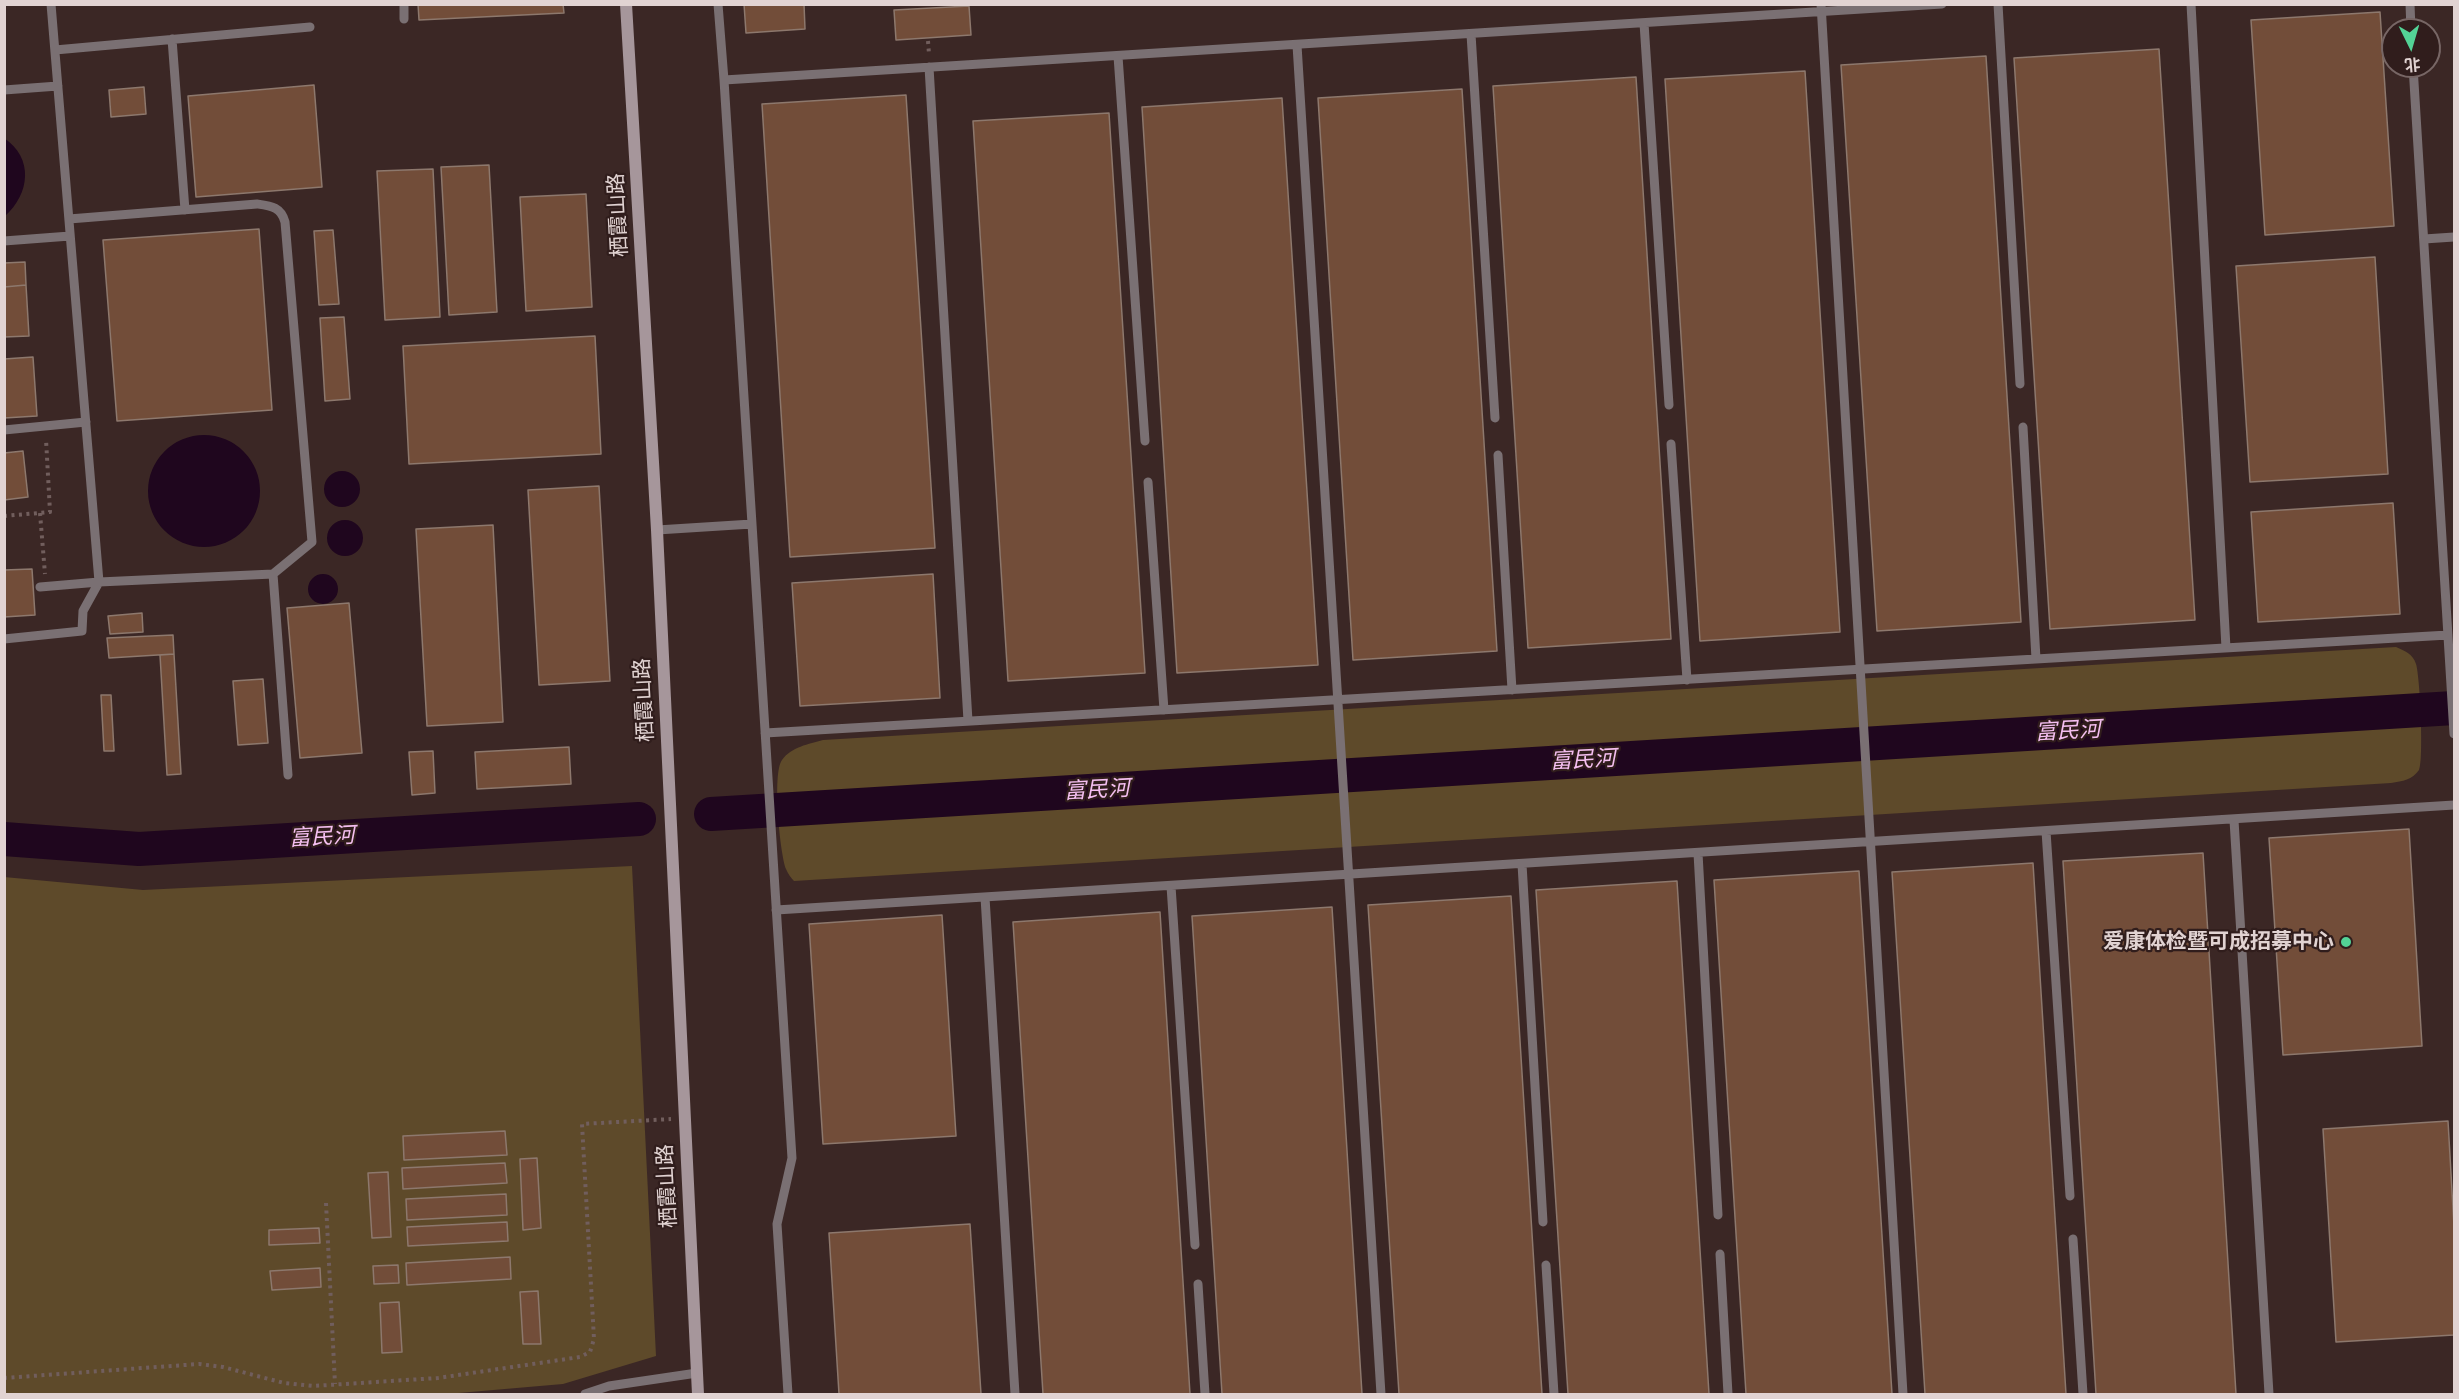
<!DOCTYPE html>
<html>
<head>
<meta charset="utf-8">
<style>
	body { margin:0 }
	#map { position:relative; width:2459px; height:1399px; overflow:hidden; background:#3b2725; font-family:Signika,"Noto Sans SC",sans-serif }
	canvas { display:block }
	.frame { position:absolute; inset:0; border:6px solid #e1d3d2; pointer-events:none }
	.north { position:absolute; left:2381px; top:18px; width:60px; height:60px; box-sizing:border-box; background:#301d1c; border:2px solid #776665; border-radius:50%; rotate:175deg; font-size:16px; font-weight:700; line-height:24px; text-align:center; color:#e1d3d2 }
	.north::after { content:''; display:block; margin:auto; width:21px; height:27px; background:#53d396; clip-path:polygon(50% 0,100% 100%,50% 72%,0 100%) }
</style>
</head>
<body>
<div id="map">
<canvas width="2459" height="1399"></canvas>
<div class="frame"></div>
<div class="north">北</div>
</div>
<script>
const c = document.querySelector('canvas').getContext('2d');
c.lineJoin = 'round';
function fill(path, color) { c.fillStyle = color; c.fill(path, 'evenodd'); }
function trace(path, color, width, dash) { c.strokeStyle = color; c.lineWidth = width; c.lineCap = dash ? 'butt' : 'round'; c.setLineDash(dash || []); c.stroke(path); }
function drawText(font, color, halo, rows, align = 'center') {
  c.font = font + ' Signika,"Noto Sans SC",sans-serif'; c.lineWidth = 4.5; c.setLineDash([]); c.textBaseline = 'middle'; c.strokeStyle = halo; c.fillStyle = color; for (const [text, x, y, turn = 0] of rows) {
    c.save(); c.translate(x, y); c.rotate((+turn || 0) * Math.PI / 180); c.textAlign = isNaN(turn) ? turn : align; if (halo) c.strokeText(text, 0, 0); c.fillText(text, 0, 0); c.restore();
  }
}
fill(new Path2D(`
	M2396,647c9,4 17,7 20,17 4,11 8,98 3,106 -7,10 -16,11 -28,13l-1597,98c-3,-3 -6,-7 -8,-12 -6,-16 -14,-96 -4,-109 9,-13 27,-16 41,-20z
	M632,866l24,490 -93,28 -116,10h-442l-1,-517 139,13z`), '#5e4a2a');
fill(new Path2D(`
	M4,138c30,20 26,56 1,78z
	M148 491a56 56 0 1 1 112 0a56 56 0 1 1-112 0Z
	M324 489a18 18 0 1 1 36 0a18 18 0 1 1-36 0Z
	M327 538a18 18 0 1 1 36 0a18 18 0 1 1-36 0Z
	M308 589a15 15 0 1 1 30 0a15 15 0 1 1-30 0Z`), '#1f061e');
trace(new Path2D(`
	M711,814l1743,-106
	M4,839l135,10 500,-30`), '#1f061e', 34);
const building = new Path2D(`
	M418,4h145l1,9 -145,7z
	M744,4h60l1,25 -59,4z
	M969,6l2,29 -75,5 -2,-30z
	M2380,12l14,214 -129,9 -14,-215z
	M2159,49l36,571 -145,9 -36,-571z
	M1986,56l35,566 -144,9 -36,-566z
	M1805,71l35,561 -140,9 -35,-562z
	M1636,77l35,562 -143,9 -35,-562z
	M314,85l8,102 -126,10 -8,-101z
	M144,87l2,27 -35,3 -2,-27z
	M1462,89l35,562 -144,9 -35,-562z
	M906,95l29,453 -145,9 -28,-453z
	M1282,98l36,567 -141,8 -35,-566z
	M1109,113l36,560 -137,8 -35,-560z
	M489,165l8,147 -48,3 -8,-148z
	M433,169l7,148 -55,3 -8,-149z
	M586,194l6,113 -66,4 -6,-114z
	M259,229l13,181 -155,11 -14,-181z
	M333,230l6,74 -20,1 -5,-74z
	M2375,257l13,217 -138,8 -14,-216z
	M25,262l1,23 -22,2v-24z
	M26,285l3,51 -25,1v-50z
	M344,317l6,82 -25,2 -5,-83z
	M595,336l6,118 -192,10 -6,-118z
	M33,357l4,59 -33,2v-59z
	M23,451l5,46 -24,3v-47z
	M599,486l11,195 -71,4 -11,-195z
	M2393,503l7,111 -142,8 -7,-110z
	M493,525l10,197 -76,4 -11,-197z
	M32,569l3,46 -31,2v-47z
	M933,574l7,124 -140,8 -8,-123z
	M349,603l13,150 -62,5 -13,-150z
	M142,613l1,19 -33,2 -2,-18z
	M173,635l1,19 -65,4 -2,-20z
	M174,654l7,120 -14,1 -7,-120z
	M263,679l5,64 -30,2 -5,-64z
	M101,695h10l3,56h-10z
	M569,747l2,37 -94,5 -2,-37z
	M433,751l2,42 -23,2 -3,-43z
	M2409,829l13,217 -139,9 -14,-217z
	M2203,853l33,541h-140l-33,-533z
	M2033,863l33,531h-141l-33,-522z
	M1859,871l33,523h-146l-32,-514z
	M1677,881l32,513h-141l-32,-504z
	M1511,896l31,498h-143l-31,-489z
	M1332,907l30,487h-140l-30,-478z
	M1160,912l30,482h-147l-30,-472z
	M942,915l14,221 -133,8 -14,-220z
	M2448,1121l6,105v109l-118,7 -13,-213z
	M505,1131l2,24 -103,5 -1,-24z
	M537,1158l4,70 -18,2 -3,-71z
	M505,1163l2,20 -104,6 -1,-21z
	M388,1172l3,65 -19,1 -4,-65z
	M506,1194l1,21 -100,5 -1,-21z
	M507,1222l1,19 -100,5 -1,-19z
	M970,1224l11,170h-142l-10,-161z
	M319,1228l1,15 -51,2v-15z
	M510,1257l1,22 -104,6 -1,-22z
	M398,1265l1,18 -25,1 -1,-18z
	M320,1268l1,19 -49,3 -2,-19z
	M538,1291l3,53h-18l-3,-52z
	M399,1302l3,50 -20,1 -2,-50z`);
fill(building, '#724d39');
trace(building, '#8d786d', 1.5);
trace(new Path2D(`
	M925,4v2
	M928,41l1,13
	M40,513l5,61
	M4,516l46,-4 -4,-73
	M326,1203l9,181
	M4,1378l195,-14 24,3 61,16 29,3 125,-8 142,-21 10,-5 4,-13 -12,-215 89,-5`), '#715e5d', 4, [3, 4.5]);
trace(new Path2D(`
	M51,4l48,578 174,-8 39,-32 -27,-320c-4,-15 -14,-16 -28,-18l-188,15
	M404,4v15
	M718,4l6,76
	M1821,4l82,1390
	M1998,4l22,380
	M2191,4l35,644
	M2410,4l1,26
	M1644,23l25,382
	M1471,34l24,384
	M172,39l13,171
	M1297,45l84,1349
	M55,50l255,-23
	M1118,56l27,385
	M2413,66l41,668
	M929,67l39,654
	M4,90l54,-4
	M2424,239l30,-2
	M4,241l66,-5
	M2023,427l13,232
	M4,430l82,-8
	M1671,444l16,236
	M1498,455l14,235
	M1148,482l16,228
	M657,530l95,-6
	M273,574l15,201
	M40,587l59,-5
	M4,639l78,-8 1,-20 16,-29
	M765,733l1683,-98
	M2234,820l35,574
	M2046,831l24,365
	M1698,853l20,362
	M1522,864l21,358
	M1171,886l24,359
	M985,897l30,497
	M776,910l1678,-105
	M2073,1239l10,155
	M1720,1254l8,140
	M1546,1265l8,129
	M1198,1284l7,110
	M585,1394l24,-8 88,-13
	M788,1394l-11,-170 15,-66 -68,-1078 1218,-76`), '#7a7073', 9);
trace(new Path2D(`
	M626,4l31,526 41,864`), '#a6969b', 12);
for (const [x, y, r, color] of [
	[2346,942,6,"#53d396"]
]) { const dot = new Path2D(); dot.arc(x, y, r, 0, 2 * Math.PI); c.fillStyle = color; c.fill(dot); trace(dot, '#301d1c', 2); }
drawText('21px', '#e1d3d2', '#301d1c', [
	["栖霞山路",619,215,-93],
	["栖霞山路",645,700,-93],
	["栖霞山路",668,1186,-93]
]);
drawText('bold 21px', '#e1d3d2', '#301d1c', [
	["爱康体检暨可成招募中心",2334,942]
], 'right');
drawText('italic 22px', '#f4bff0', '#301d1c', [
	["富民河",2068,732,-3],
	["富民河",1583,761,-3],
	["富民河",1097,791,-3],
	["富民河",322,838,-3]
]);
</script>
</body>
</html>
